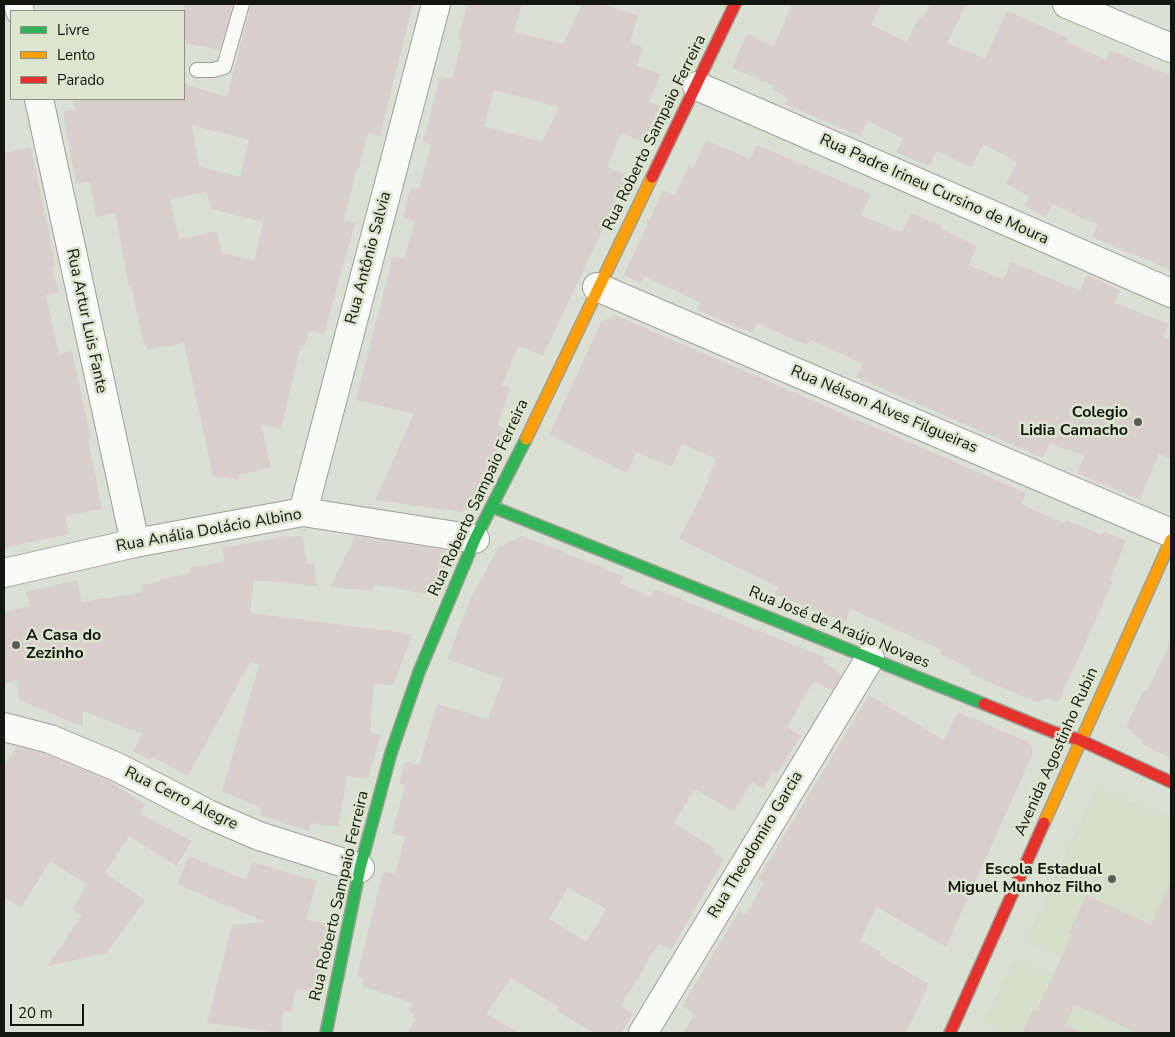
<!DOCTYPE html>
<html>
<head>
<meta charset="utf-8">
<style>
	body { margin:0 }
	#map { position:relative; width:1175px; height:1037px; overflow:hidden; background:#dbe0d4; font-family:"Nunito Sans",sans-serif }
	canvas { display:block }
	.frame { position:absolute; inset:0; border:5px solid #14170f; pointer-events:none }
	.legend { position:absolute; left:10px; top:10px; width:175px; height:90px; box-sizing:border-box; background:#dce6ce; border:1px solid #8c9382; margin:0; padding:6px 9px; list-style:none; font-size:15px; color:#14170f }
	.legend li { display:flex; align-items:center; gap:10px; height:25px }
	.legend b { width:25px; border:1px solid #8c9382 }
	.scale { position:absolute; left:10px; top:1004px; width:74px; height:22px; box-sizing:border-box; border:2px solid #14170f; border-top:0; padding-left:6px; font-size:15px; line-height:18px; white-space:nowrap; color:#14170f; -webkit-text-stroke:4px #dce6ce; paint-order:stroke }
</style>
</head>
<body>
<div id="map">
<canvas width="1175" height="1037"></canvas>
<div class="frame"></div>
<ul class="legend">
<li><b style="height:6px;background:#30b455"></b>Livre</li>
<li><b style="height:6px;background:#ff9f0a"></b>Lento</li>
<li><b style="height:6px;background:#e5322d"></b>Parado</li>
</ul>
<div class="scale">20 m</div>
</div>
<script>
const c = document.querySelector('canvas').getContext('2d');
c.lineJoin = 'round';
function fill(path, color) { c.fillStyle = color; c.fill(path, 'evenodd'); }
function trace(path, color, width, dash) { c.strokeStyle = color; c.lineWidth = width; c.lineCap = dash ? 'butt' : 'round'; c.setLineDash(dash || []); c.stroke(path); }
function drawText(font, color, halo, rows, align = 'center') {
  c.font = font + ' "Nunito Sans",sans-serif'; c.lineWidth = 5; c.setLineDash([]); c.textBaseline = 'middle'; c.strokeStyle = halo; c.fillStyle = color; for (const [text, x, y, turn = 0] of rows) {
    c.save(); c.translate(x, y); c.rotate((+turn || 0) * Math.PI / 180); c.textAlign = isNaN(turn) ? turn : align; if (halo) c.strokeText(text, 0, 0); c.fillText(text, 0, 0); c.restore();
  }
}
fill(new Path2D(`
	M1096,787l75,31v195l-49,-28 -96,-45z
	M1016,958l128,61 27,14h-176l-10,-16z`), '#d5dec8');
fill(new Path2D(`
	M184,4h49l-13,46 -36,-7z
	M251,4h162l-33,132 -12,-3 -9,36 -2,-1 -13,53 11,2 -31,111 -15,-3 -4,15 -4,-1 -20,84 -20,-4 10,43 -33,7 1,5 -26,-4 -29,-133 -37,7 -1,-6 -2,1 -13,-59 -2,1 -14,-74 -19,4 -6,-35 -14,2 -13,-72 12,-2 -2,-11h111v-15l43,13zM192,125l57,15 -9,37 -41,-11zM207,192l4,17 52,13 -9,39 -32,-8 -5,-22 -38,8 -9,-40z
	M467,4h55l-8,28 49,12 19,-40h19l37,11 -8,28 13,5 -6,18 24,8 -12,28 11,4 -16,36 -22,-9 -15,34 21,9 -85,180 -24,-10 -17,39 8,3 -12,37 10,5 -41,79 -6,3 -86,-12 39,-86 -58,-14 37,-144 11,3 11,-38 -12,-3 8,-31 8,2 12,-45 -8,-2 17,-66 12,3 10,-39 -4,-1zM494,90l65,17 -17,35 -58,-16z
	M792,4h89l-10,21 36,17 12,-26 4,2 7,-14h37l-20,39 38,16 22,-48 61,27 -1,4 39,18 4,-10 61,26v194l-79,-33 6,-12 -46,-21 -6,13 -22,-11 5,-10 -23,-12 11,-22 -34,-18 -12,23 -34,-16 -8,15 -33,-14 7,-14 -35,-17 -8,15 -75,-32 3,-6 -16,-8 2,-4 -42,-18 15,-34 27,12z
	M706,140l44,19 7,-14 114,49 -10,21 41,18 9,-20 31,13 -1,3 36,17 -8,19 34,15 8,-18 69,29 7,-16 33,15 -5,13 54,21 -6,13 8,3v119l-12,-5 -19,46 -63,-27 8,-17 -35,-13 -7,15 -187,-81 7,-13 -52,-24 -5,5 -49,-22 -5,10 -55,-23 4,-7 -57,-27 -3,7 -17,-8 39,-85 12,6 13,-30 5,3z
	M31,147l18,85 6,34h-3l6,27 -12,2 13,59 13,-3 19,88h-3l14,70 -37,7 4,18 -65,14v-395z
	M615,315l411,178 -5,11 43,19 2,-3 36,15 2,-4 22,10 -16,39 3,2 -55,121 -10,-5 -11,4 -67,-28 2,-4 -32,-16 1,-4 -90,-41 -6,13 -70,-28 3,-7 -99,-48 30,-59 -2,-1 10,-20 -35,-15 -10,23 -36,-15 -9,21 -78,-38 52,-113z
	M302,536l5,28 7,-1 3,23 -63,-6 -4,33 163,21 -20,51 -19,-1 -4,49 11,2 -13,44 -21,-3 -9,51 -27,-4 -2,8 -49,-16 2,-7 -40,-17 37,-126 -8,-4 -63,115 -36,-19 -2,4 -17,-10 10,-17 -60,-23v16l-65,-28 -1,-19 -13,3v-71l26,-6 -4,-14 51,-12 5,22 61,-10 -1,-7 18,-3v-3l30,-5 -1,-6 36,-7 -3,-13 57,-11z
	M355,536l88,14 5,9 -17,36 -57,-11 -1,7 -43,-4z
	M522,536l101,40 -3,7 31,14 4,-8 171,69 -3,4 16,10 2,4 -9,15 -18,-10 -27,46 14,9 -24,38 -4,-2 -10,17 -11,-7 -18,30 -39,-23 -21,34 41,26 -2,3 11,7 -53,91 -12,-7 -38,63 12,8 -12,19h-27l-37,-22 2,-4 -48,-29 -25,36 34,19h-112l7,-14 -2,-1 1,-4 -5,-2 4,-9 -51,-17 2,-7 -7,-3 26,-105 12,3 10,-37 -13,-4 13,-48 -6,-1 6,-23 14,4 18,-61 51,15 15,-40 -56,-20 23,-59 28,-53zM568,888l38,21 -20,33 -37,-23z
	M1171,640v118l-28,-13 -2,-7 -10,-4 2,-3 -7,-4 18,-37 3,1z
	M869,695l75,45 14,-28 72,31 3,10 -87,194 -69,-40 -17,33 21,12 -2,3 50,29 -23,49h-223l12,-19 -13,-8 57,-95 6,4 19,-32 -6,-4z
	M17,746l28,8 61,25 39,25 -4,10 51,27 -16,25 -47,-30 -24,37 40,27 -38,53 -59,13 34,-51 -10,-6 14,-25 -36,-23 -29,47 -17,-11v-130z
	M189,856l57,24 6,-18 65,19 -11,39 26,4 -18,67 -18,-2 -5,23 -8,-2 -2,23 -74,-10 25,-98 33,-3 -88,-38z
	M1171,881v152h-34l-62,-29 -10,21 18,8h-61l11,-23 3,2 36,-77 -3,-2 17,-38 65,30z`), '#d8cecc');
const lane = new Path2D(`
	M197,70h16l11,-3 18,-63`);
const street = new Path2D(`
	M18,4l2,7
	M1067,4l104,44
	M697,86l474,207
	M39,99l96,444
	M597,287l574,246
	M303,512l133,-508
	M4,573l131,-30 168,-31 172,27
	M4,727l46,12 67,28 91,47 51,22 101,32
	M643,1033l227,-375`);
const fast = new Path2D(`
	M493,507l491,197
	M326,1033l34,-165 31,-115 28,-81 56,-133 51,-100`);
const slow = new Path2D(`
	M526,439l126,-262
	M1044,823l127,-283`);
const jam = new Path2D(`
	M652,177l83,-173
	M984,704l69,28 27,8 91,42
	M950,1033l94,-210`);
trace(lane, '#9b9f95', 16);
trace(street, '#9b9f95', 30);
trace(fast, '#9b9f95', 14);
trace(slow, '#9b9f95', 14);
trace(jam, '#9b9f95', 14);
trace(lane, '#fafaf9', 14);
trace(street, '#fafaf9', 28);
trace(fast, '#30b455', 11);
trace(slow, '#ff9f0a', 11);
trace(jam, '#e5322d', 11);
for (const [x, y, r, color] of [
	[1138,422,5,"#5a5d54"],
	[16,645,5,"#5a5d54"],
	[1112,879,5,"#5a5d54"]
]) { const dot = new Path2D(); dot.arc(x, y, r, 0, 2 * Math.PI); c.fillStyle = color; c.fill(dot); trace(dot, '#dce6ce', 2); }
drawText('16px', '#14170f', '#dce6ce', [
	["Rua Roberto Sampaio Ferreira",655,133,-64],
	["Rua Padre Irineu Cursino de Moura",934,190,24],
	["Rua Antônio Salvia",369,258,-75],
	["Rua Artur Luis Fante",86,321,78],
	["Rua Nélson Alves Filgueiras",884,410,23],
	["Rua Roberto Sampaio Ferreira",479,498,-65],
	["Rua Anália Dolácio Albino",209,531,-10],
	["Rua José de Araújo Novaes",839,628,22],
	["Avenida Agostinho Rubin",1057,752,-66],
	["Rua Cerro Alegre",181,799,26],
	["Rua Theodomiro Garcia",756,845,-59],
	["Rua Roberto Sampaio Ferreira",340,896,-77]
]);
drawText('bold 16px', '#14170f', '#dce6ce', [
	["Colegio",1128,413],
	["Lidia Camacho",1128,431],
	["A Casa do",26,636,"left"],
	["Zezinho",26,654,"left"],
	["Escola Estadual",1102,870],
	["Miguel Munhoz Filho",1102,888]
], 'right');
</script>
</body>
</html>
